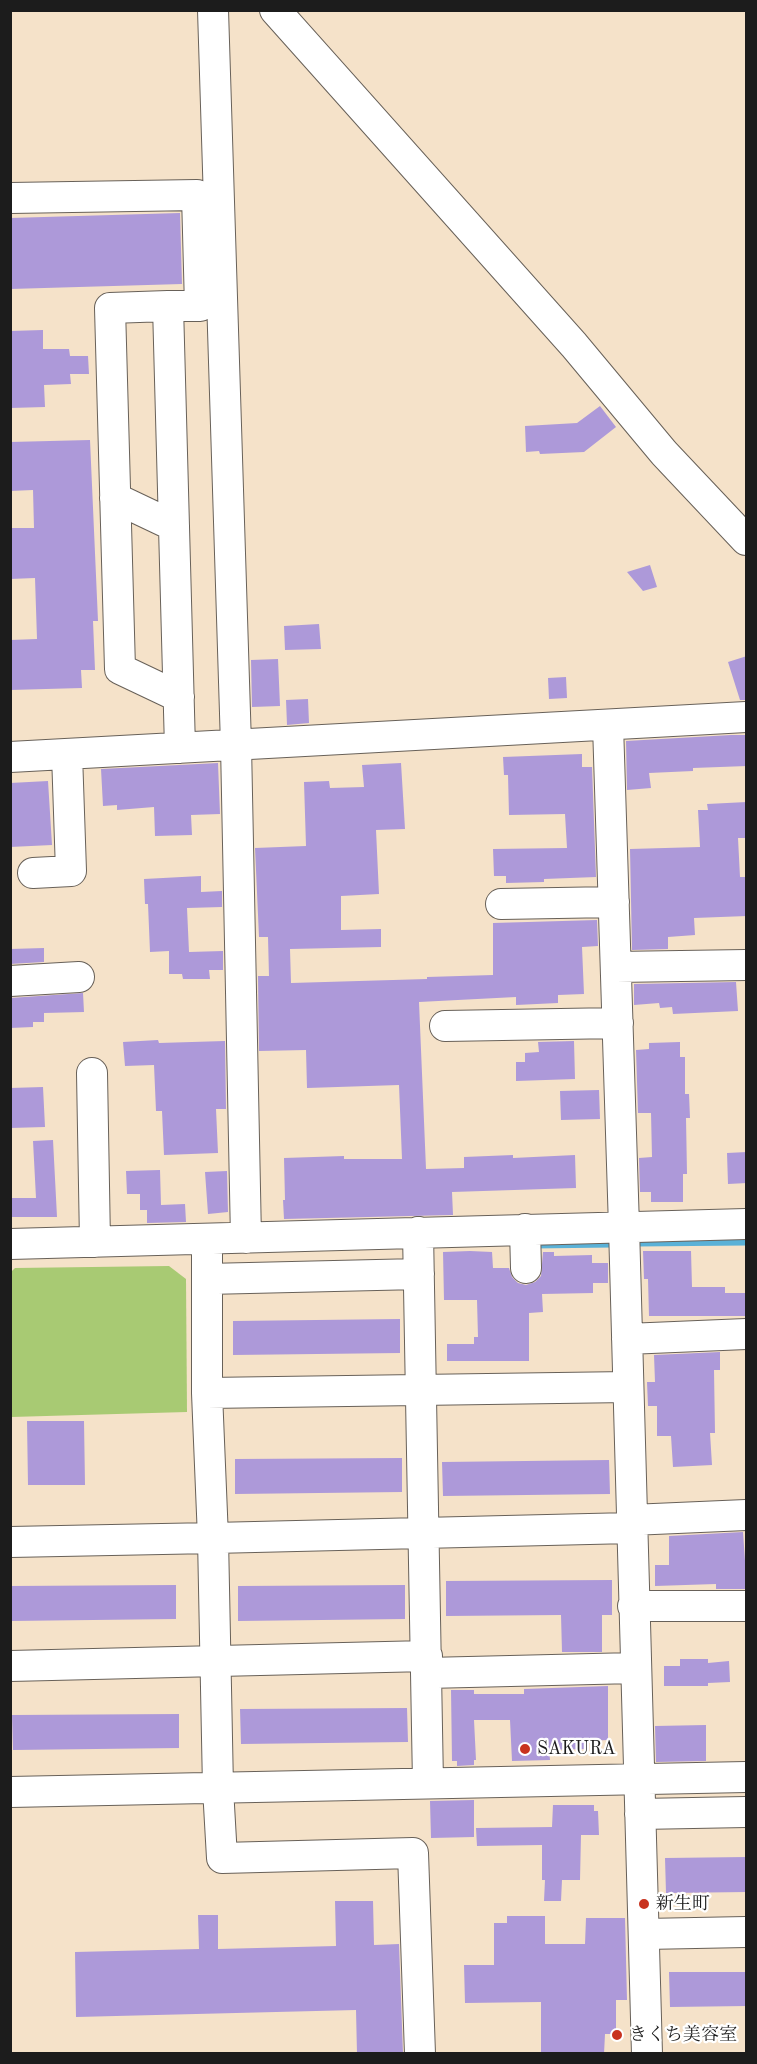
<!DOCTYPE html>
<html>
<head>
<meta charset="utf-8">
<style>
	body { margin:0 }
	#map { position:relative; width:757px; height:2064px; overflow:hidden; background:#f5e2c9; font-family:"Old Standard TT",serif }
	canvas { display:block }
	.frame { position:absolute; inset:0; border:12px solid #1c1c1c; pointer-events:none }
</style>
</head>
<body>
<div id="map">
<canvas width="757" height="2064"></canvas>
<div class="frame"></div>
</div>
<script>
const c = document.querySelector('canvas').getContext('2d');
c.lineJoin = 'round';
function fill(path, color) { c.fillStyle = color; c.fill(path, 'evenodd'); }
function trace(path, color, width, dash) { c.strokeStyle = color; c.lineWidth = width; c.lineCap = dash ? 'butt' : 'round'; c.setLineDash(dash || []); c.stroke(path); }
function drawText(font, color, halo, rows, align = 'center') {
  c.font = font + ' "Old Standard TT","Noto Serif JP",serif'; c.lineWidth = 4.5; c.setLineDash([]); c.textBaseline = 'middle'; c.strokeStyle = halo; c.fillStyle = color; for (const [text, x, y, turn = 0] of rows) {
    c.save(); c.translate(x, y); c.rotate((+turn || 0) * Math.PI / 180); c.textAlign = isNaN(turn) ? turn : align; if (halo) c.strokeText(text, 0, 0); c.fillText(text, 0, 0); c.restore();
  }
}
fill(new Path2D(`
	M169,1266l17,13 1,133 -176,5v-145l4,-4z`), '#a8ca73');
trace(new Path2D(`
	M637,1243l109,-1
	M533,1245l80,-1`), '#5ab1d7', 7);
fill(new Path2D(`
	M180,213l2,71 -172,5v-71z
	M43,330v19h26l1,7h18l1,18h-19l1,10 -27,1 1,22 -35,1v-77z
	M600,406l16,21 -32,25 -44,2 -1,-3 -13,1 -1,-26 52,-3z
	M90,440l8,181h-5l2,49h-14l1,18 -72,2v-50l27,-1 -2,-61 -25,1v-51h24l-1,-38 -23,1v-49z
	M650,565l7,22 -14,4 -16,-19z
	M319,624l2,25 -36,1 -1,-24z
	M747,656v44h-7l-12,-38z
	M278,659l2,47 -28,1 -1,-47z
	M566,677l1,21 -18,1 -1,-21z
	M308,699l1,24 -22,2 -1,-25z
	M731,735h16v31l-54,2v3l-44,2 2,15 -24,2 -1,-49z
	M582,754v13h10l4,110 -52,2v3l-38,1v-7h-12l-1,-27 74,-1 -2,-34 -56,1 -1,-40h-4l-1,-18z
	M218,763l2,51 -29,1 1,20 -37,1 -1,-29 -37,3v-5l-14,1 -2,-37z
	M401,763l4,66 -29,1 3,64 -38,2v34l40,-1v18l-91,2 1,34 136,-4v-2l66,-2v-52l104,-3 1,26 -16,1 2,47 -26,1v8l-42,2v-8l-97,5 7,167 38,-1v-11l49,-2v3l62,-3 1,33 -124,4 1,23 -169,4 -1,-19h2l-1,-42 60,-2v3h58l-3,-74 -92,3 -1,-38 -47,1 -1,-75h11l-1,-39h-9l-4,-89 51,-2 -2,-64 25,-1 1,7 34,-1 -2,-22z
	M48,781l4,64 -42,2v-64z
	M747,802v36h-9l2,39h7v39l-53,2 1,17 -27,2v12l-36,1 -2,-101 70,-2 -2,-37h10l-1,-6z
	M201,876v16l21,-1v16l-35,1 2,44 34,-1v19h-14l1,9h-27l-1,-5h-13v-23l-19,1 -2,-48h-3l-1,-25z
	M44,948v14l-34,2v-15z
	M736,982l2,29 -65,3 -1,-7 -12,1 -1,-5 -25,2v-21z
	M83,993l1,19 -40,1v9h-11v5l-23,1v-30z
	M158,1040l1,3 66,-2 1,68h-10l2,44 -54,2 -2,-44h-6l-2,-46 -29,1 -2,-24z
	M574,1041l1,38 -59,2v-19h9v-9l14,-1 -1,-10z
	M680,1042v15h5v37h4l1,24h-4l1,56h-4v28h-32v-10h-11l-1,-34 13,-1 -1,-44h-13l-2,-63 13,-1v-6z
	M43,1087l2,40 -35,1v-40z
	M599,1090l1,29 -39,1 -1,-29z
	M53,1140l4,77h-47v-19h26l-3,-57z
	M747,1152v31l-19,1 -1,-31z
	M160,1170l1,35 24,-1 1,18 -39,1v-13h-7v-16h-13l-1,-23z
	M227,1171l1,41 -20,2 -3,-42z
	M470,1251l22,1 1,16h16l3,9 6,6 8,2 9,-3 6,-6 2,-24h11v4l38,-1v8h16v20h-15v10l-51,1 1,18 -14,1v48h-82v-17h27v-7h4l-1,-37h-33l-1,-48z
	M643,1251h48l1,36h33v6h22v23h-98l-1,-37h-4z
	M400,1319v34l-167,2v-34z
	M720,1352v18h-6l1,63h-5l2,32 -39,2 -2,-31h-14v-30h-9l-1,-24h8l-1,-27z
	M27,1421h57l1,64h-57z
	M402,1458v34l-167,2v-35z
	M609,1460l1,34 -167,2 -1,-34z
	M743,1532l4,57h-31v-5l-61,2v-21h14v-29z
	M612,1580v35h-10v37h-40l-1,-37 -115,1v-35z
	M176,1585v34l-166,2v-35z
	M405,1585v34l-167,2v-35z
	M680,1659h28v4l21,-2 1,21 -22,1v3h-44v-20h16z
	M608,1686v54l-21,1 1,8 -39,1 1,10 -38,1 -2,-41h-36l2,40h-2v5l-17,1v-5h-5l-1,-71h23v4h50v-5z
	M407,1708l1,34 -167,2 -1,-35z
	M179,1714v34l-166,2 -1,-35z
	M706,1725v36l-50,1 -1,-36z
	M474,1800v37l-43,1 -1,-37z
	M553,1805h41v6h4l1,24h-18l-1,45h-18l-1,21h-17l1,-21h-3v-35l-65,1 -1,-18 76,-1z
	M747,1857v35l-81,1 -1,-35z
	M335,1901h38l1,44 25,-1 4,110h-46l-1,-44 -280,7 -1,-65 124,-3 -1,-34h20v34l118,-3z
	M507,1916h38v28h40l1,-26h39l2,82h-11v34h-11l-1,20h-63v-52l-76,1 -1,-38h30v-42h13z
	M669,1972h78v34l-77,1z`), '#ad99d9');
const minor = new Path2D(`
	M213,10l23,735 10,493
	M275,10l299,335 90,108 82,87
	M10,198l187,-3 3,111h-32
	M115,498l59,28
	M179,697l-59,-28 -10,-361 58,-2 12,442
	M608,725l16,502 23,827
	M10,757l736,-40
	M33,873l38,-2 -4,-117
	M501,904l113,-2
	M616,967l130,-2
	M10,981l69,-4
	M445,1026l173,-3
	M92,1073l3,169
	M525,1229l1,39
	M418,1232l10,551
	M10,1244l736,-20
	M207,1279l212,-5
	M627,1339l119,-5
	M207,1393l421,-6
	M631,1520l115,-5
	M10,1542l203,-4 -6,-145v-154
	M633,1606h113
	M10,1666l417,-10
	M427,1673l208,-5
	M10,1792l736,-15
	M640,1814l106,-2
	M645,1934l101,-2
	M420,2054l-7,-201 -191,5 -4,-70 -5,-250 418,-10`);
trace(minor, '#686159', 32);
trace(minor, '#fff', 30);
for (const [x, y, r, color] of [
	[525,1749,6,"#c8321e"],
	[644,1904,6,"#c8321e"],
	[617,2035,6,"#c8321e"]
]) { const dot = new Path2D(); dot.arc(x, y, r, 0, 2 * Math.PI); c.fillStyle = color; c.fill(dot); trace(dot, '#fff', 2); }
drawText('18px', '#1c1c1c', '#fff', [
	["SAKURA",537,1749],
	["新生町",656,1904],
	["きくち美容室",629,2035]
], 'left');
</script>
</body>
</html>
